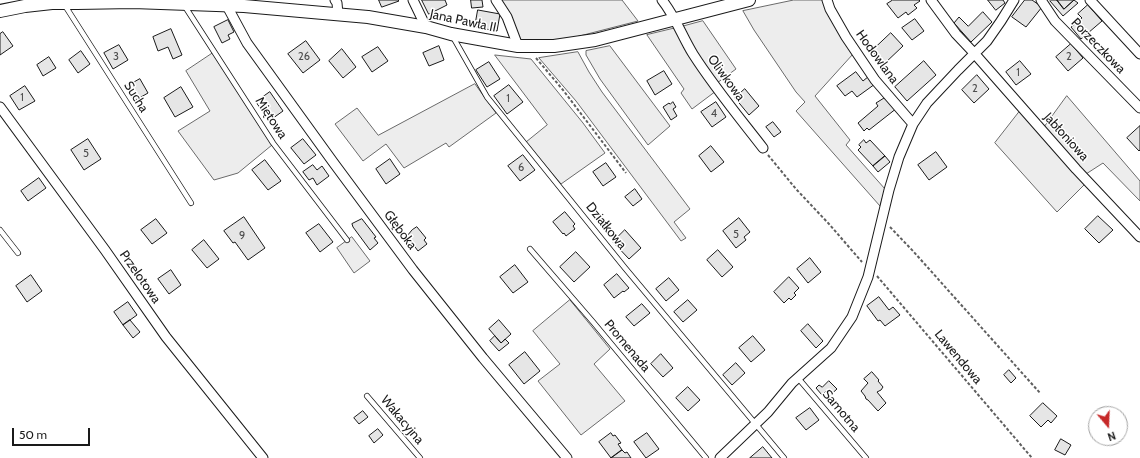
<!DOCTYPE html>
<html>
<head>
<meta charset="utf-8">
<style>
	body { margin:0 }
	#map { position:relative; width:1140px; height:458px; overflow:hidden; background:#fff; font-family:Cabin,sans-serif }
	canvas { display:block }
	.north { position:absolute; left:1088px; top:406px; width:40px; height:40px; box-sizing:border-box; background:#fff; border:1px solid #a3a3a3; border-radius:50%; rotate:161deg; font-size:11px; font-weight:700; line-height:16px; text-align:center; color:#1a1a1a }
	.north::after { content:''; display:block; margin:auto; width:14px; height:18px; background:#c62828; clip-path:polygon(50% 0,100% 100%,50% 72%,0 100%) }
	.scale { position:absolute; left:12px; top:428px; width:78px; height:18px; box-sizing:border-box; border:2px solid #1a1a1a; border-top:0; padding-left:5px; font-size:12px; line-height:14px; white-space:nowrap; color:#1a1a1a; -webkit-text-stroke:3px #fff; paint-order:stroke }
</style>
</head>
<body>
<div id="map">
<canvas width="1140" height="458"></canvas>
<div class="north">N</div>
<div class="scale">50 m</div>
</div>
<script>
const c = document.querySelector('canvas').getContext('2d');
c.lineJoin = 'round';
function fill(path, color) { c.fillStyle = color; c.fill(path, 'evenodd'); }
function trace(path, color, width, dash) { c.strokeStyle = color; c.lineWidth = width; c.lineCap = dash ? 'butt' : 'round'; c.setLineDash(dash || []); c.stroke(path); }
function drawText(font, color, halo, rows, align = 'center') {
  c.font = font + ' Cabin,sans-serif'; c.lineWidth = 3; c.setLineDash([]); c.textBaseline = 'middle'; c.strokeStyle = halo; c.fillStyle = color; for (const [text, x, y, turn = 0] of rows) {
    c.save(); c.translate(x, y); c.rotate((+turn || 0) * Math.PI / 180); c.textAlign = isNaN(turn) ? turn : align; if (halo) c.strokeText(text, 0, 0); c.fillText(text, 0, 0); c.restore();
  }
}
const built = new Path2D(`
	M499,0h123l16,21 -74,19 -46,2z
	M794,0h28l31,54 -38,42 35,44 -4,5 39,44 -5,17 -84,-95 9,-9 -9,-10 -42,-62 -11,-19z
	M703,21l33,48 -19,14 -23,-31 -13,-25z
	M676,28l40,63 -24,18 -11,-16 3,-4 -37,-54z
	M610,46l60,80 -22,19 -48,-66 -14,-24v-4z
	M578,52l11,20 13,20 88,117 -16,13 12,16 -5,3 -105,-140 -37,-43z
	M213,53l59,92 -34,28 -24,7 -36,-49 32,-20 -24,-40z
	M495,55l36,4 52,64 22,30 -44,31 -35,-42 21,-17z
	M475,84l21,29 -47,34 -3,-4 -42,25 -18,-24 -23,17 -28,-37 22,-16 21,27z
	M1067,96l73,85v20l-37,-38 -17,11 -43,-45z
	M1020,111l65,73 -28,28 -62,-69z
	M352,237l18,24 -16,12 -17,-25z
	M570,300l40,49 -16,15 31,37 -44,34 -43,-54 22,-17 -27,-33z`);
fill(built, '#ededed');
trace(built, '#6a6a6a', 1);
const building = new Path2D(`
	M379,0h19l1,1 -17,6z
	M422,0h23l2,5 -18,9z
	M471,0h11l1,7 -11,1z
	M893,0h26l1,1 -6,4 3,3 -9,7 -2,-3 -8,6 -11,-14z
	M988,0h15l2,3 -9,7z
	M1025,0h7l10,7 -16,20 -14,-10z
	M1051,0h6l7,9 10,-9 4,3 -15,13 -13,-15z
	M1057,0h17l-10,9z
	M1088,5l14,16 -21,18 -10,-12 11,-9 -4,-4z
	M478,10l22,4 -3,17 -22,-4z
	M983,12l9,10 -21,20 -17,-19 5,-6 9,9z
	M915,19l9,12 -12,9 -10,-12z
	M228,20l6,12 -6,3 2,4 -8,4 -8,-16z
	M171,29l11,26 -9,4 -5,-12 -10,4 -5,-14z
	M3,32l10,14 -13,9v-21z
	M891,33l12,13 -19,18 -12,-13z
	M306,41l14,19 -17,13 -15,-19z
	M1071,44l12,14 -15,13 -12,-14z
	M119,45l9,15 -15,9 -9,-16z
	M439,46l5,14 -15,6 -6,-13z
	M378,47l10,14 -16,11 -10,-15z
	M342,49l14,18 -13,11 -14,-17z
	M81,51l9,13 -12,9 -9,-13z
	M49,57l7,11 -13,8 -6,-11z
	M924,61l12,14 -29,26 -12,-14z
	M1020,61l11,13 -15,11 -10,-13z
	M489,62l11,17 -13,8 -11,-17z
	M664,71l8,13 -17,11 -8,-14z
	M856,72l7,9 6,-5 6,8 -18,13 -5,-6 -7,5 -8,-10z
	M977,75l12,14 -15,14 -12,-13z
	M140,79l8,14 -14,8 -8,-14z
	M509,85l14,17 -16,12 -13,-18z
	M25,86l10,15 -16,9 -9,-14z
	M181,87l12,20 -18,10 -11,-19z
	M745,89l14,17 -10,9 -14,-17z
	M270,92l13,19 -14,10 -13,-19z
	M887,97l10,11 -28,22 -2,-2 -3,3 -6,-8 20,-17 -2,-3 8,-5 1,1z
	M673,102l3,5 -3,2 4,7 -6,4 -8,-13 6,-4 1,1z
	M716,102l10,15 -14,10 -11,-15z
	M773,122l8,10 -7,5 -8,-10z
	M1140,126v24l-1,1 -12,-13z
	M88,139l13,20 -17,11 -13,-20z
	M303,139l13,16 -12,9 -13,-16z
	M864,140l2,3 4,-3 15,16 -12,10 -15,-16 3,-3 -2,-2z
	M711,146l13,16 -13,10 -12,-16z
	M936,152l11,15 -18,13 -11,-15z
	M523,155l12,15 -15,11 -12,-15z
	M885,156l5,6 -12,10 -5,-6z
	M390,159l10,15 -14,10 -10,-15z
	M265,160l16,21 -13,9 -16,-20z
	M606,163l10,14 -13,9 -10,-14z
	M313,165l4,5 5,-4 7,10 -12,9 -4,-7 -4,2 -6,-8z
	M39,178l7,10 -18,13 -7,-10z
	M635,189l7,10 -9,7 -8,-9z
	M565,212l10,12 -2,2 2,3 -9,7 -2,-3 -1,1 -10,-12z
	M1098,216l15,14 -14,13 -14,-14z
	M244,217l21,31 -17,12 -13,-18 -2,1 -9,-12z
	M739,218l11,14 -6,5 2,3 -10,8 -13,-17z
	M156,219l11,14 -15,11 -11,-14z
	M362,219l14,18 -2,1 4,5 -8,7 -17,-23 -1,-3z
	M319,224l14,18 -13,10 -14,-19z
	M417,227l9,11 -2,2 3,4 -9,7 -11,-15 5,-6z
	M625,230l16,18 -12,11 -16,-17z
	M204,240l15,19 -12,9 -15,-18z
	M718,250l15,17 -11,10 -15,-17z
	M576,252l14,15 -16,15 -14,-15z
	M810,258l11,14 -13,11 -11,-14z
	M515,265l13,17 -15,11 -13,-16z
	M171,270l10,15 -12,9 -11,-15z
	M617,274l12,14 -5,4 -1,-1 -9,7 -10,-13z
	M31,275l11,16 -15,11 -11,-16z
	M789,277l10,11 -5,5 2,2 -5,5 -2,-2 -5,5 -10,-11z
	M669,278l10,12 -13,11 -10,-12z
	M879,297l10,13 4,-3 7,8 -15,11 -5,-6 -2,1 -11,-15z
	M688,300l9,10 -14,12 -9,-10z
	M128,302l9,13 -14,10 -9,-13z
	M642,304l8,9 -16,13 -8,-9z
	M130,320l10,12 -7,6 -10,-13z
	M499,320l12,14 -10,9 -12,-14z
	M808,324l15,17 -7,7 -15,-17z
	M495,336l6,7 4,-4 4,4 -10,8 -9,-10z
	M753,336l12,14 -14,12 -12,-14z
	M525,352l15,19 -16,13 -15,-19z
	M661,354l12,14 -10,9 -12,-13z
	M736,363l9,10 -13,12 -9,-10z
	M1009,370l7,8 -5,5 -7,-8z
	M872,372l7,8 -1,1 5,6 -2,3 -4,2 9,11 -8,8 -10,-11 -2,-1 -1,-3 -4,-5 7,-8 -4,-4z
	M829,381l8,8 -8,7 -3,-5 -4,4 -6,-7 3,-3 3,2z
	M688,387l12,13 -12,11 -12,-13z
	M1043,403l14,13 -6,7 -3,-3 -7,7 -11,-11z
	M810,408l9,12 -13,10 -10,-12z
	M363,411l5,6 -9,7 -5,-6z
	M378,429l5,6 -9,8 -5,-7z
	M611,433l2,3 2,-1 6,8 -3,1 4,6 -11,8 -12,-16z
	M647,433l12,16 -13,9 -12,-16z
	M1061,439l10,6 -6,10 -10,-5z
	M763,447l9,11h-22z
	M622,450l3,3 2,-1 4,6h-20z`);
fill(building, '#e6e6e6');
trace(building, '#1a1a1a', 1);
const service = new Path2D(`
	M64,4l127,199
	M184,5l89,138 74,97
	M453,37l34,60 138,171 159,190
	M0,230l18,23
	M530,249l63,73 113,136
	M798,378l68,80
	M367,396l53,62`);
const minor = new Path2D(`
	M335,0l2,3 1,11
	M413,0l13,27
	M496,0l11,17 11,29
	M662,0c13,16 20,36 31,54 21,33 46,63 70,94
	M827,0l3,9 16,28 29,43 38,44
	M931,0l25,34 18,19 102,116 64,68
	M1041,0l14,21 85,87
	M1090,0l50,54
	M227,6l20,37 86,119 80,108 70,88 84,100
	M0,107l105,143 61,87 97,121
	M720,458l48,-46 24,-29 39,-35 21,-31 16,-40 21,-87 10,-33 14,-33 14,-21 31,-33 29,-29 14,-20 13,-21`);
const tertiary = new Path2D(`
	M0,11l25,-5 27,-3h25l56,-1 111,4 124,11 58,10 25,7 67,12h36l41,-6 154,-40`);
trace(service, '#1a1a1a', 6);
trace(minor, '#1a1a1a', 11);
trace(tertiary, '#1a1a1a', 14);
trace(new Path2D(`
	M536,58l27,32 63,83
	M768,155l28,34 33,35 33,38
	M890,227l23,24 127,142
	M877,276l155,182`), '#5f5f5f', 2, [3, 2]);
trace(service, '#fff', 4.5);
trace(minor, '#fff', 9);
trace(tertiary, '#fff', 12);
drawText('11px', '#4d4d4d', null, [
	["3",116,57],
	["26",304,57],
	["2",1069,57],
	["1",1018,73],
	["2",975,89],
	["1",22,98],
	["1",508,99],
	["4",714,114],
	["5",86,154],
	["6",521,168],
	["5",736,235],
	["9",242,236]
]);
drawText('13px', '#1a1a1a', '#fff', [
	["Jana Pawła II",463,21,12],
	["Porzeczkowa",1098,46,46],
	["Hodowlana",877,57,54],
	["Oliwkowa",726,78,54],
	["Sucha",136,97,58],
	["Miętowa",271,118,57],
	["Jabłoniowa",1066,137,48],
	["Działkowa",606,226,51],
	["Głęboka",400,230,53],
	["Przelotowa",140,277,55],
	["Promenada",627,346,50],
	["Lawendowa",958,357,50],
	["Samotna",841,411,50],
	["Wakacyjna",402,420,50]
]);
</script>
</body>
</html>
